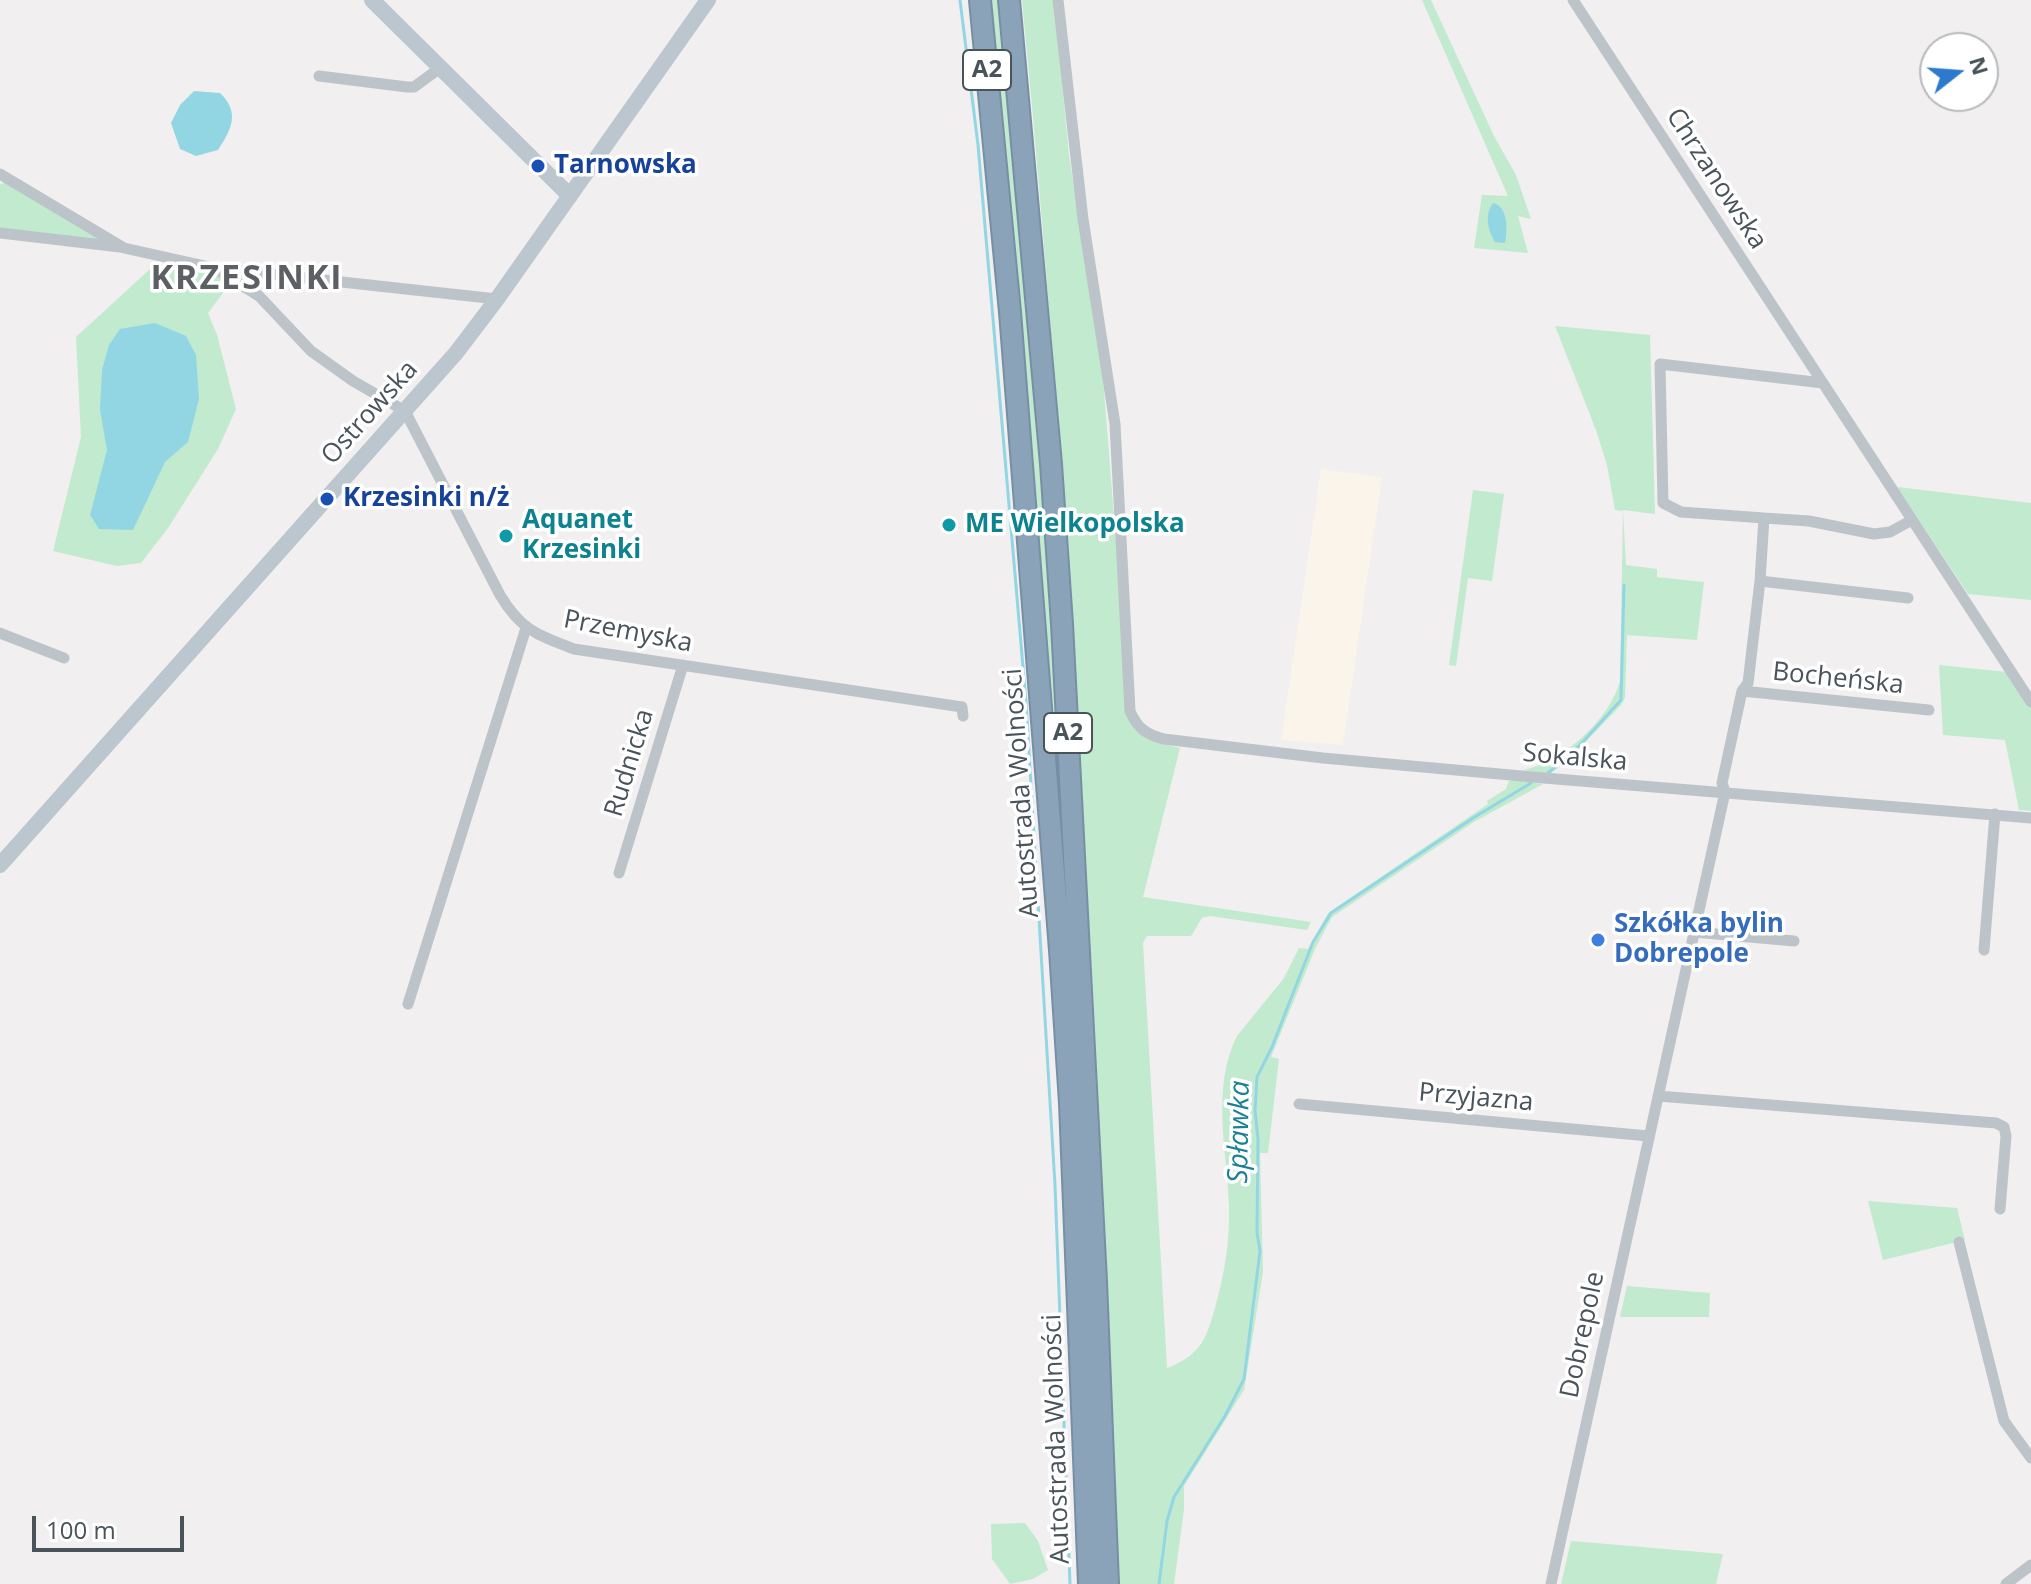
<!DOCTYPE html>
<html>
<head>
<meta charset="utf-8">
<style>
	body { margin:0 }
	#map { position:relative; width:2031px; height:1584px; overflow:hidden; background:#f1efef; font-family:"Open Sans",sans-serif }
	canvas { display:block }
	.north { position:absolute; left:1919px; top:32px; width:80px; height:80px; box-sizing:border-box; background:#fff; border:2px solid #b6babd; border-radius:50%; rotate:73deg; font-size:22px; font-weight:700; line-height:32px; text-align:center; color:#49535a }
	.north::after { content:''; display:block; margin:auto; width:28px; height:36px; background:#2b7ace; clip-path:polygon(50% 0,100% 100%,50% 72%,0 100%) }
	.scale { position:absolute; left:32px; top:1516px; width:152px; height:36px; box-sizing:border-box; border:4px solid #49535a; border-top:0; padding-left:10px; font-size:24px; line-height:28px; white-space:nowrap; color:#49535a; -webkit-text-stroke:6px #fff; paint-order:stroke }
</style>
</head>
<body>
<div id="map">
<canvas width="2031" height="1584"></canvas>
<div class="north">N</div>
<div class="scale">100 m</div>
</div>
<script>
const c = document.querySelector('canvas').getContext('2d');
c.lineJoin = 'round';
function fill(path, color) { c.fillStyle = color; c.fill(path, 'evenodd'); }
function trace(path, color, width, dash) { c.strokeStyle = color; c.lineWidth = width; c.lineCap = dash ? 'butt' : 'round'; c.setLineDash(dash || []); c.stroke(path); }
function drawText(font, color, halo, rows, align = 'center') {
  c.font = font + ' "Open Sans",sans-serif'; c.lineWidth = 7; c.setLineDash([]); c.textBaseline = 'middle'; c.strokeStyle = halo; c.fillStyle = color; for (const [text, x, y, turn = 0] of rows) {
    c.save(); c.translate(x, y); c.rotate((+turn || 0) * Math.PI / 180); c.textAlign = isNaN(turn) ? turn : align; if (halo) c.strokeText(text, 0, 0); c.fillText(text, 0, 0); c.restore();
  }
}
fill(new Path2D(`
	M1321,469l61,8 -39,268 -62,-5z`), '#faf4ea');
fill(new Path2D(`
	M987,0h15l40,429 48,862z
	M1022,0h31l3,21 13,134 34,223 19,240 3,80 32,44 23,6 -37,149 168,25 -4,8 -97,-14 -8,2 -11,18h-44l-4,7 24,425c35,-13 40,-31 49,-64 9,-32 14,-65 13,-98 -2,-55 -18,-119 8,-170l47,-58 15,-30 9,1 20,-36 160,-109 -1,-3 19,-12 3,-8 5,-1 29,4 -69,38 -142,95 -17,32 -44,108 8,2 -11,94h-8l3,119 -19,118 -60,96v23l-10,75h-56c-7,-223 -18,-446 -30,-669 -17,-306 -36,-611 -66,-915z
	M1422,0h9l63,136 22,39 15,44 -13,-3 10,37 -54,-5 8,-53 26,1z
	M10,182l96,61 -106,-15v-44z
	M160,265l55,9 14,11 -21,28 9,22 19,74 -18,40 -50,79 -27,35 -24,3 -64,-15 28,-114 -5,-100 73,-67z
	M1555,326l95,9 5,179 -32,-4 3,55 31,4v8l47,5 -7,58 -70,-5 -2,63 -4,7 -54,56 -17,13 -27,-4c39,-7 87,-51 97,-89l3,-170 -8,-1 -8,-45 -11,-35z
	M1897,487l134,16v97l-63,-6z
	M1473,490l31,4 -12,87 -24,-3 -12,88 -7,-1z
	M1939,665l68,7 24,36v103l-12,-1 -14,-70 -62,-5z
	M1868,1201l89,7 8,32 -82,20z
	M1627,1286l83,7 -1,24h-89z
	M1025,1523l13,18 10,29 -15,9 -23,5 -18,-25 -1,-35z
	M1571,1541h1l151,13 -7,30h-155z`), '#c1eacf');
fill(new Path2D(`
	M194,91l26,2c20,19 12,36 -2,57l-22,6 -16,-7 -9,-26 9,-18z
	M1493,203c15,3 15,27 12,40l-10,-1c-7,-11 -11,-28 -2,-39z
	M155,323l31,13 10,19 3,44 -11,43 -23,20 -32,68 -34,-1 -9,-14 17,-65 -7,-40 2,-40 7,-25 11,-16z`), '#93d6e3');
trace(new Path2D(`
	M960,0l18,145 48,557 29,483 15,399
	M1548,773l32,-28 41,-45 3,-115
	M1159,1584l8,-63 7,-24 51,-81 19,-37 16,-128 -3,-18 1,-94 -3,-28 2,-34 15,-30 41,-105 18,-29 142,-95 58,-35`), '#93d6e3', 3);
const highway = new Path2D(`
	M980,0l30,312 50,638 10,153 19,481
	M1009,0l42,464 11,160 34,657 12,303`);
trace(highway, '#778fa4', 24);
trace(new Path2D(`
	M1058,0l25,219 32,205 15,287c7,17 17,24 34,28l159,19 221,20 487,40
	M1573,0l458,702
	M319,76l88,11h7l26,-19
	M0,174l124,74 90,20 283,31
	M0,233l120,14
	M214,268l45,28 52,55 42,30 52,30 95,184c21,35 37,40 74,54l388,58 1,9
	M1764,518l45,3 65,13 16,-2 22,-12
	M1760,581l4,-63 -83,-6 -18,-9 -3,-139 163,19
	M0,633l64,25
	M1742,691l187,19
	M619,873l64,-208
	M1694,932l100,9
	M1984,950l11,-136
	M408,1004l118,-376
	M1658,1096l338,27 8,4 2,9 -6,73
	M1299,1104l350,32
	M1959,1242l45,179 27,37
	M1551,1584l174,-792 -3,-9 20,-92 6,-8 12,-102 148,17
	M2006,1584l25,-19`), '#bcc4ca', 11);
trace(new Path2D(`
	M372,0l198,196
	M0,865l456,-512 41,-54 211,-299`), '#bcc6ce', 16);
trace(highway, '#8ba3b8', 20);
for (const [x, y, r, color] of [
	[538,166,8,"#1a4fb4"],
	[327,499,8,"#1a4fb4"],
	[949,525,8,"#0f9aa8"],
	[506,536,8,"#0f9aa8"],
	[1598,940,8,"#3f7fe0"]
]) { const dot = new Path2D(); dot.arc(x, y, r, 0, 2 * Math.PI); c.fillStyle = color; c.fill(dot); trace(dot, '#fff', 3); }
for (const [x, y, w] of [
	[987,70,48],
	[1068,733,48]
]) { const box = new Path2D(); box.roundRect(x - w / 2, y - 20, w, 40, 6); c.fillStyle = '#fff'; c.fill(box); trace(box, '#49535a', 2); }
drawText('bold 24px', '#49535a', null, [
	["A2",987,70],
	["A2",1068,733]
]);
drawText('bold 26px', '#164399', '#fff', [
	["Tarnowska",554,166],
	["Krzesinki n/ż",343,499]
], 'left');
drawText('26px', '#49535a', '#fff', [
	["Chrzanowska",1716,179,57],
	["Ostrowska",370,413,-48],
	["Przemyska",628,632,11],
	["Bocheńska",1838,679,6],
	["Sokalska",1575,758,5],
	["Rudnicka",630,763,-73],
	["Autostrada Wolności",1022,793,-94],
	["Przyjazna",1476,1098,5],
	["Dobrepole",1583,1335,-78],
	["Autostrada Wolności",1057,1439,-92]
]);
drawText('bold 26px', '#0d838f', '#fff', [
	["Aquanet",522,521],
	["Krzesinki",522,551],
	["ME Wielkopolska",965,525]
], 'left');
drawText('bold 26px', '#366cbe', '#fff', [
	["Szkółka bylin",1614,925],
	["Dobrepole",1614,955]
], 'left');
drawText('italic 28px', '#1a8094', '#fff', [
	["Spławka",1240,1132,-89]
]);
c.letterSpacing = '2px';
drawText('bold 34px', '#5c5f63', '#fff', [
	["KRZESINKI",247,279]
]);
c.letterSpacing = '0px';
</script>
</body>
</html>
